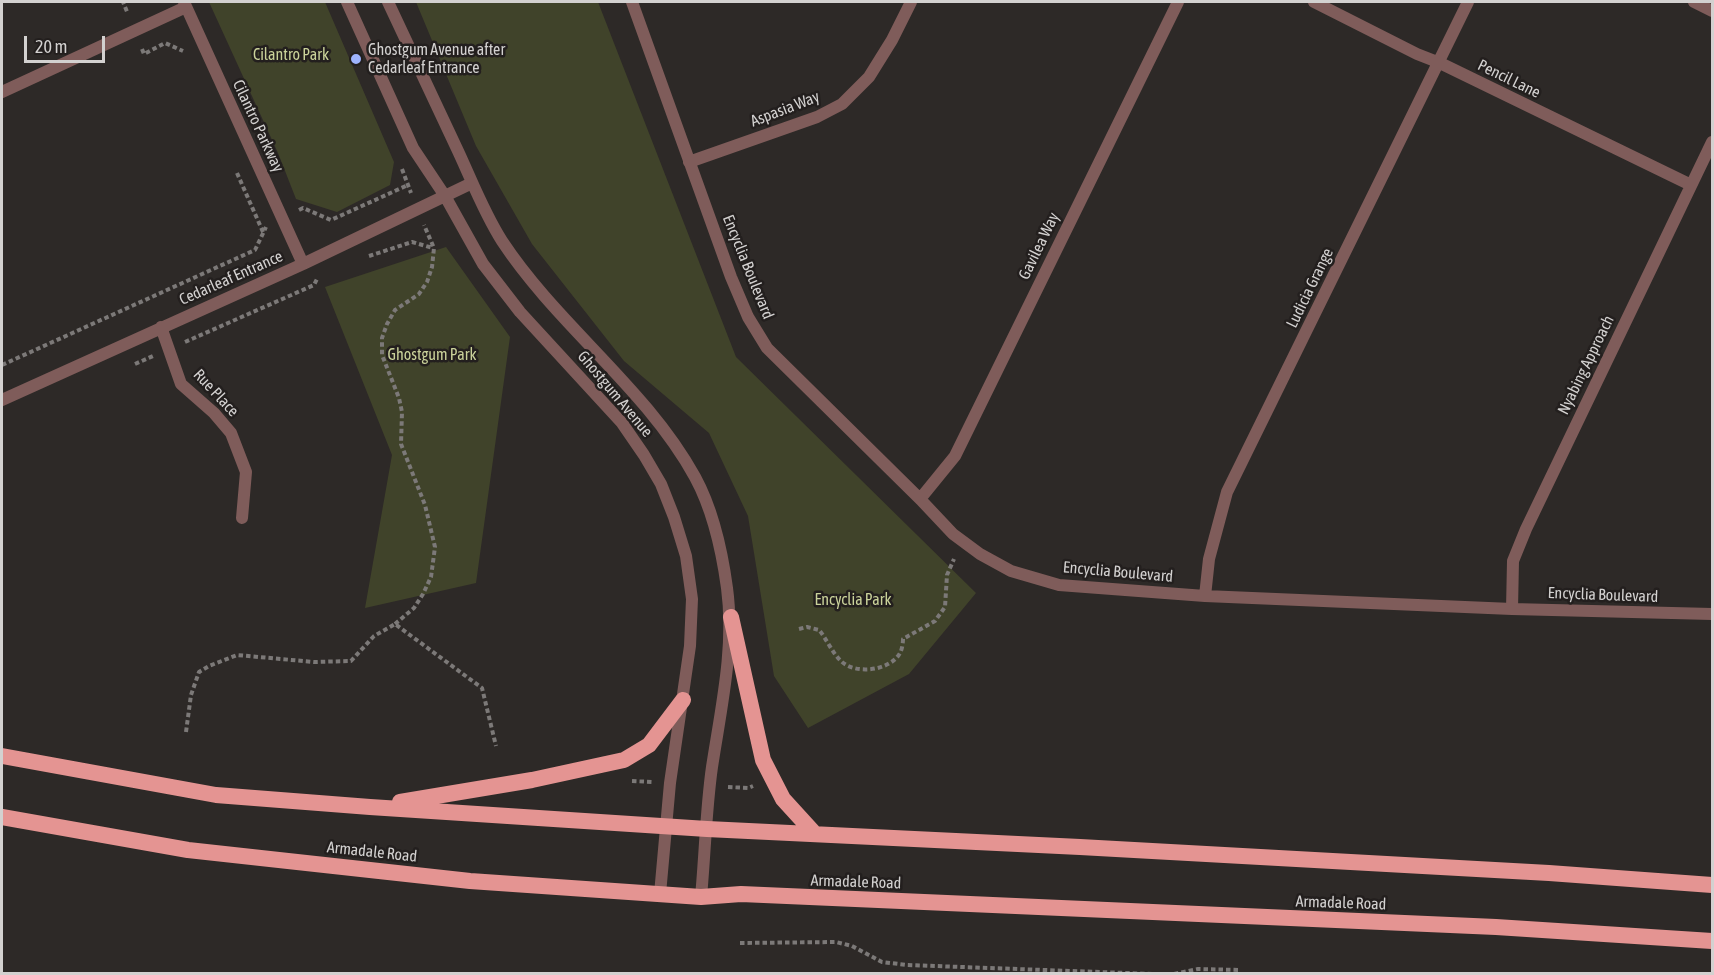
<!DOCTYPE html>
<html>
<head>
<meta charset="utf-8">
<style>
	body { margin:0 }
	#map { position:relative; width:1714px; height:975px; overflow:hidden; background:#2d2927; font-family:"Asap Condensed",sans-serif }
	canvas { display:block }
	.frame { position:absolute; inset:0; border:3px solid #d3d1d0; pointer-events:none }
	.scale { position:absolute; left:24px; top:36px; width:81px; height:27px; box-sizing:border-box; border:3px solid #d3d1d0; border-top:0; padding-left:8px; font-size:18px; line-height:21px; white-space:nowrap; color:#d3d1d0; -webkit-text-stroke:4px #231f1e; paint-order:stroke }
</style>
</head>
<body>
<div id="map">
<canvas width="1714" height="975"></canvas>
<div class="frame"></div>
<div class="scale">20 m</div>
</div>
<script>
const c = document.querySelector('canvas').getContext('2d');
c.lineJoin = 'round';
function fill(path, color) { c.fillStyle = color; c.fill(path, 'evenodd'); }
function trace(path, color, width, dash) { c.strokeStyle = color; c.lineWidth = width; c.lineCap = dash ? 'butt' : 'round'; c.setLineDash(dash || []); c.stroke(path); }
function drawText(font, color, halo, rows, align = 'center') {
  c.font = font + ' "Asap Condensed",sans-serif'; c.lineWidth = 5; c.setLineDash([]); c.textBaseline = 'middle'; c.strokeStyle = halo; c.fillStyle = color; for (const [text, x, y, turn = 0] of rows) {
    c.save(); c.translate(x, y); c.rotate((+turn || 0) * Math.PI / 180); c.textAlign = isNaN(turn) ? turn : align; if (halo) c.strokeText(text, 0, 0); c.fillText(text, 0, 0); c.restore();
  }
}
fill(new Path2D(`
	M209,2h116l69,160 -4,23 -53,27 -41,-13 -18,-46z
	M416,2h182l138,355 240,236 -67,81 -101,54 -34,-52 -26,-160 -39,-83 -85,-72 -92,-117 -56,-98z
	M446,247l64,90 -34,246 -111,25 27,-153 -67,-168z`), '#40432a');
trace(new Path2D(`
	M125,2h-2l5,12
	M142,49l2,5 21,-11 18,8
	M402,169l9,24
	M237,173l26,59
	M299,210l4,-2 28,12 77,-35
	M369,256l43,-14 21,6
	M185,342l129,-57 3,-6
	M135,364l18,-8
	M2,365l253,-115 11,-23
	M395,624l19,-16 9,-14 8,-17 4,-30 -10,-42 -24,-61 1,-32 -3,-14 -17,-43v-17l5,-14 8,-14 24,-16 8,-12 5,-15 2,-19 -10,-23
	M799,629l8,-2 12,3c7,8 14,24 22,31 14,14 49,10 59,-8 2,-3 3,-10 3,-14l32,-18 10,-14 2,-32 7,-16
	M186,732l5,-37 8,-23 10,-6 28,-11 77,7 37,-1 23,-25 21,-12 87,64 14,58
	M632,781l20,1
	M728,787l20,1 5,-2
	M740,943l96,-1 16,4 30,16 25,3 247,9
	M1174,974l24,-5 43,1`), '#7c7978', 4, [4.5, 3]);
trace(new Path2D(`
	M184,2l119,262
	M347,2l66,146 32,48 38,68 37,48 102,111 22,32 17,29 13,33 12,39 6,43 -2,47 -20,137 -10,111
	M388,2c23,49 46,99 70,149 14,30 26,62 44,90 56,85 144,147 193,236 18,33 27,74 32,111 8,59 -6,120 -15,179 -6,42 -7,87 -11,130
	M632,2l99,275 17,40 19,31 153,151 33,35 27,20 31,17 48,14 146,11 307,13 200,5
	M1314,2l103,52 23,9 251,122
	M1694,2l18,9
	M2,92l184,-85
	M689,162l128,-45 25,-13 27,-27 23,-37 19,-38
	M161,327l20,57 33,29 17,20 15,39 -4,46
	M2,400l301,-136 169,-81
	M920,499l35,-43 223,-454
	M1205,596l4,-37 18,-67 241,-490
	M1512,609l1,-48 13,-32 186,-387`), '#7f5c5a', 12);
trace(new Path2D(`
	M731,617l32,143 20,39 31,34
	M2,756l214,39 154,12 337,22 373,18 469,26 163,12
	M400,802l132,-22 92,-20 25,-15 34,-45
	M2,817l186,33 282,31 231,16 40,-3 755,33 216,14`), '#e49492', 16);
for (const [x, y, r, color] of [
	[356,59,6,"#9eb3fd"]
]) { const dot = new Path2D(); dot.arc(x, y, r, 0, 2 * Math.PI); c.fillStyle = color; c.fill(dot); trace(dot, '#231f1e', 2); }
drawText('16px', '#d3d1d0', '#231f1e', [
	["Ghostgum Avenue after",368,50],
	["Cedarleaf Entrance",368,68]
], 'left');
drawText('16px', '#cad29a', '#231f1e', [
	["Cilantro Park",291,55],
	["Ghostgum Park",432,355],
	["Encyclia Park",853,600]
]);
drawText('16px', '#d3d1d0', '#231f1e', [
	["Pencil Lane",1509,79,26],
	["Aspasia Way",785,109,-21],
	["Cilantro Parkway",258,126,65],
	["Gavilea Way",1039,246,-64],
	["Encyclia Boulevard",748,267,68],
	["Cedarleaf Entrance",231,278,-24],
	["Ludicia Grange",1310,288,-64],
	["Nyabing Approach",1586,365,-64],
	["Rue Place",216,393,47],
	["Ghostgum Avenue",615,394,50],
	["Encyclia Boulevard",1118,572,5],
	["Encyclia Boulevard",1603,595,2],
	["Armadale Road",372,852,6],
	["Armadale Road",856,882,2],
	["Armadale Road",1341,903,2]
]);
</script>
</body>
</html>
